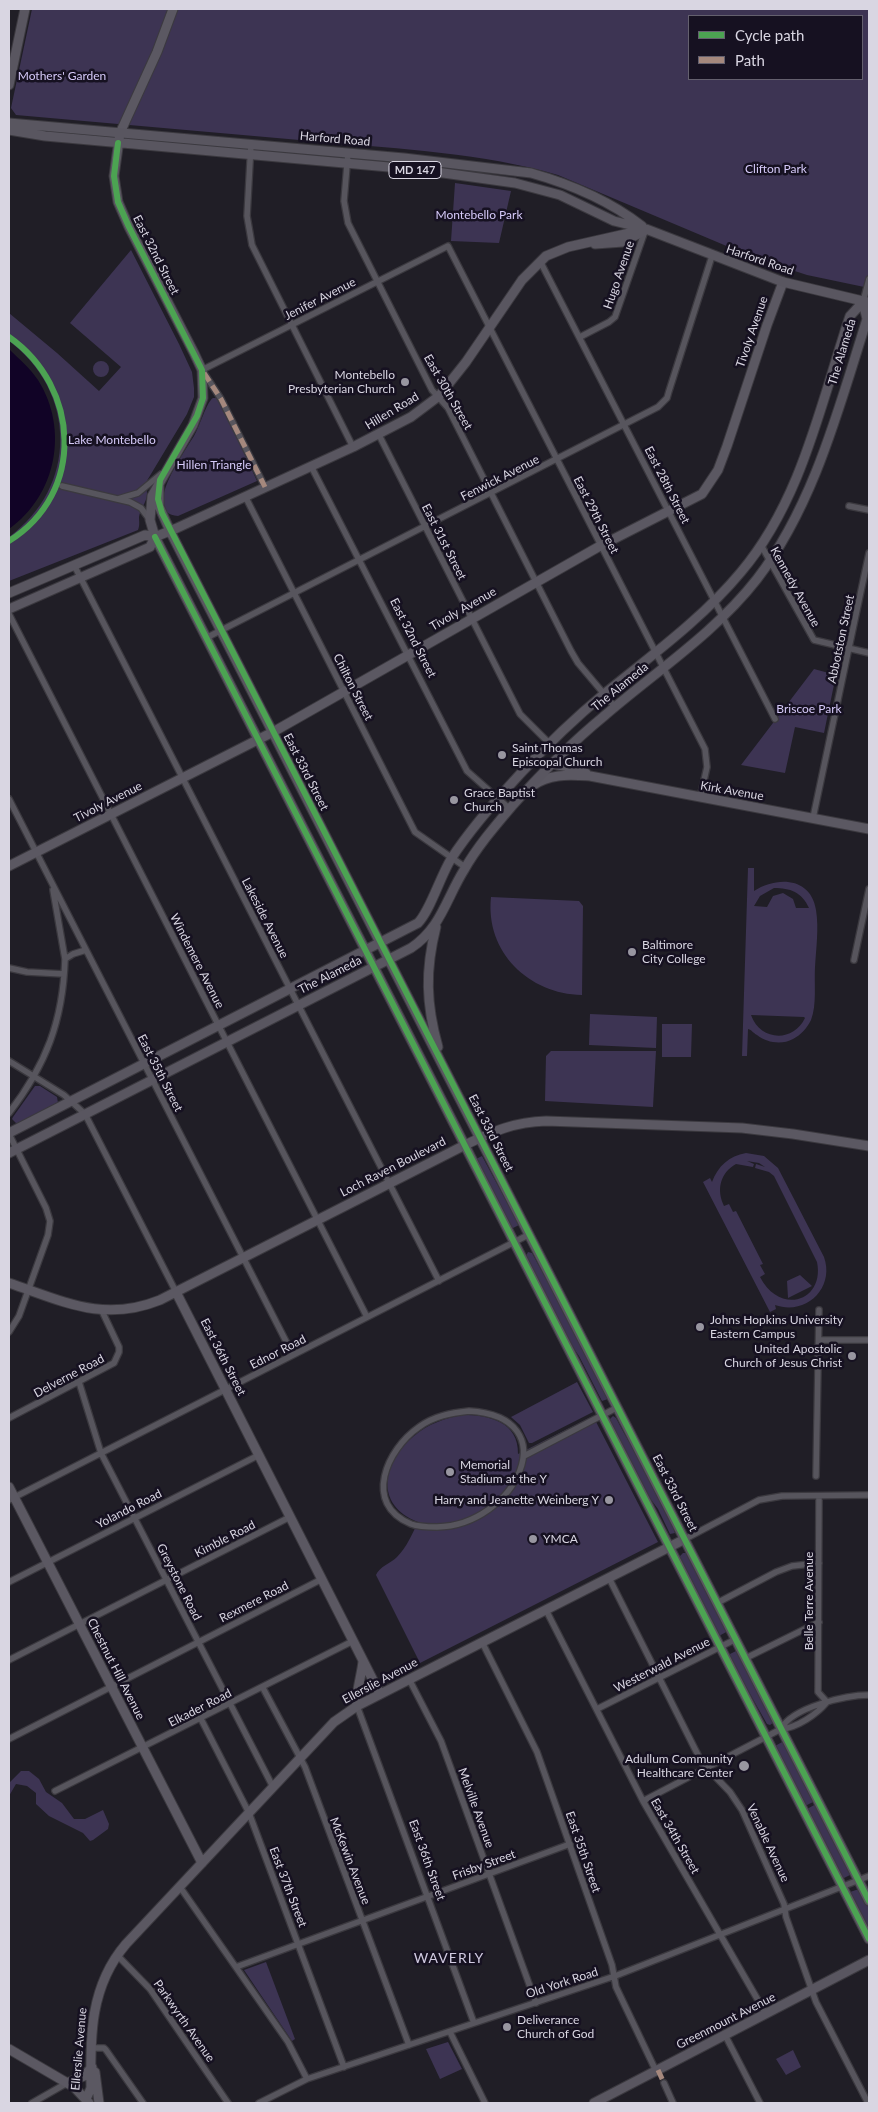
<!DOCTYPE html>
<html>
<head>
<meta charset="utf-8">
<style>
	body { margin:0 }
	#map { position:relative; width:878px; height:2112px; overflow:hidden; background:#201e26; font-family:Lato,sans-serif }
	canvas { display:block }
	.frame { position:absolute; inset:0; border:10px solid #d9d6e2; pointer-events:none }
	.legend { position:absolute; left:688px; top:15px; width:175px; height:65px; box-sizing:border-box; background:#161121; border:1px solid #64606e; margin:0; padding:6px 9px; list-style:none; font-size:15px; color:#d9d6e2 }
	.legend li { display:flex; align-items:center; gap:10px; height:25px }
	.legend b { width:25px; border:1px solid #64606e }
</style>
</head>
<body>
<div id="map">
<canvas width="878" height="2112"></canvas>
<div class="frame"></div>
<ul class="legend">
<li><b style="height:6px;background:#4ca352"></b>Cycle path</li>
<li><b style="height:6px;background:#a5887d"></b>Path</li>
</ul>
</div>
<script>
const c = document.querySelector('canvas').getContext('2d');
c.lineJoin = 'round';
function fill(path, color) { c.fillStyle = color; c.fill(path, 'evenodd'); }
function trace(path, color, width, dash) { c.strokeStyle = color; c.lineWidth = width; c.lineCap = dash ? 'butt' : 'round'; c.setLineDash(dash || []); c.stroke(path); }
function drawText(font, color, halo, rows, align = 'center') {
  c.font = font + ' Lato,sans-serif'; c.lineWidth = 5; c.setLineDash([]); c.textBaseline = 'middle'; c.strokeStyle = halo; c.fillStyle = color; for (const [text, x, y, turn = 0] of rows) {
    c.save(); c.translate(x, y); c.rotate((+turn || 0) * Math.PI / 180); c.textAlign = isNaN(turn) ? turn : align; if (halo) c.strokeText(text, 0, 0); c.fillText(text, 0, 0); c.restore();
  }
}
fill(new Path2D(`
	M32,9h837v279l-62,-13 -52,-17 -197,-83c-75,-22 -157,-26 -236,-33 -102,-9 -204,-18 -306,-27l-5,-7zM689,16h173v63h-173z
	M455,183l56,8 -12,52 -48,-2z
	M131,250l48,94 13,28 2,16v9l-7,17 -42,70c6,16 -3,19 -6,33 0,5 1,8 -1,13l-129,51v-44c69,-50 68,-145 0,-196v-33v5l48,40 42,38 22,-24 -51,-44z
	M93 369a8 8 0 1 1 16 0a8 8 0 1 1-16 0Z
	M213,398h4l3,3 37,80 -79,35c-38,-3 7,-65 16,-80 5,-8 13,-35 19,-38z
	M814,669l22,6 -12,58 -29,-6 -10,46 -44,-8z
	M748,868h6v23c23,-15 57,-14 62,19 3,18 0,39 -1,57 -1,17 2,38 -4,53 -4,8 -10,15 -18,19 -11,6 -26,4 -36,-4 -4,-2 -5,-5 -9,-6l-1,27h-5zM774,888c16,0 28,4 35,20h-13l-3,-9 -10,-6 -10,3 -6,11 -13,-1 6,-10zM751,1015l53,2 1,1c-12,25 -45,23 -54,-3z
	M491,897l88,4 4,5 -1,89c-53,-1 -97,-43 -91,-98z
	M590,1014l67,3 -1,31 -67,-3z
	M662,1024h30l-1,33h-29z
	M551,1051h105l-3,56 -108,-6 1,-45z
	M35,1086h5l17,11 1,6 -41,21 -5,-5 1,-2z
	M746,1153l18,3 14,12 46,89c11,31 -18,59 -49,48l1,4 -6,3 -67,-130 7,-4 2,4c6,-16 17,-26 34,-29zM747,1161l12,2 6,4 -9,-3 -1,4 14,4 5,4 43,86c8,39 -37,54 -57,15l5,-3 -5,-9 3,-1 -27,-53 -3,1 -4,-8 -5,2c-8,-16 -4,-33 12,-42l17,3 1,-3z
	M482,1156l28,52 11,16 -10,5 -35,-70z
	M528,1252l4,1 13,24 8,11 55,111 -6,2 -23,-45 -9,-13 -44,-87z
	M800,1275l12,11 -24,12 -1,-17z
	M577,1382l16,30 -61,31h-3l-9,-18 -9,-8z
	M463,1415c26,0 56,7 55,39l75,-38 65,126 -238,121 -44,-88c3,-8 15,-12 21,-18 10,-10 15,-23 21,-35 -44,-17 -36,-60 -4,-86 14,-12 31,-18 49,-21z
	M613,1416l3,2c20,39 45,73 59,115l-5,1 -12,-25 -12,-16 -37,-73z
	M683,1553h4l41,78 -9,5 -39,-75v-5z
	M738,1650l36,72 -4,3 -3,-1 -39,-69z
	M784,1741l31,60 -10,5 -30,-60z
	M21,1771h8l10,8 7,13 16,11 12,16h11l18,-9 6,14 -1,5 -15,11 -3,1 -7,-8 -34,-17 -13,-12v-11l-9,-7 -11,-2 -7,12v-13z
	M816,1804l36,70 -10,5 -35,-70z
	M859,1889l10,19v23l-19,-39z
	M266,1962l29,77 -3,2 -48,-71z
	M448,2042l14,27 -22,10 -14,-30z
	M793,2050l8,17 -15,8 -10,-16z`), '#3d3453');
fill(new Path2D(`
	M9,349c10,10 21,19 29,31 31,49 19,115 -29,149z`), '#110326');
const street = new Path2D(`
	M251,144l-4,72 5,29 101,202
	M348,153l-4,48 4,22 84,167 16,18 123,243 7,12 37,44
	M540,261l235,458
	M863,302l6,-23
	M580,337l29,-15 6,-5 30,-86
	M379,435l141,279 41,41
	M311,466l156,305 43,38
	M62,486l68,16 11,6 9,12
	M265,487l-44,-88 -19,-29 246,-124 257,503 2,18 -7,31
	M245,496l170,336 50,35
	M118,499l20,-6 23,-19
	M849,506l20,4
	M761,545l53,95 55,13
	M74,565l365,716
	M9,614l358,703
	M206,638l452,-231 9,-9 2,-7 43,-135
	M9,799l284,556
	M813,818l56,-265
	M53,890l12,69
	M854,960l15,-71
	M9,968l18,4 37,2
	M9,1061l55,34 21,19 91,178
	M9,1113c37,-48 54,-92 56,-154l8,-5 13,-4
	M9,1134l37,74 4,13 -2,14 -29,81 -10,16
	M819,1340h50
	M79,1382l22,71 172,334
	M469,1411c100,6 46,115 -32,116 -8,0 -18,0 -26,-3 -49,-20 -24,-75 8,-97 15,-11 32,-14 50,-16z
	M9,1418l105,-55 5,-11v-5l-17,-36
	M524,1456l94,-49
	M816,1476l3,-166
	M819,1496l-1,196 9,10
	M9,1500l521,-266
	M685,1539l74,-39 23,-4 87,-1
	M609,1578l93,185 28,29 12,18 42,94 2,13 30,85 52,101
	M9,1582l250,-127
	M717,1603l59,-31 16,-6 27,-3
	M546,1610l97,191 123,213
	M482,1642l55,110 75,213 4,22 40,84
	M746,1658l73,-36
	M9,1660l281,-143
	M409,1679l32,62 95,262
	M263,1688l42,79 104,278
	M357,1706l117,317
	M597,1709l139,-70
	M201,1719l48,94 95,254
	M781,1729c11,-22 66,-34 88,-34
	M9,1739l313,-160
	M55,1791l298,-150
	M643,1801l138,-72c16,-1 36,-15 46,-27
	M180,1887l108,155 19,37
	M117,1955l33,34 78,114
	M236,1967l334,-123
	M450,2032l35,71
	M725,2035l35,68
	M91,2048h13l2,2 37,53
	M664,2083l9,20
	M32,2103l35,-20
	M259,2103l48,-24 308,-103 254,-100`);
const secondary = new Path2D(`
	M120,133l37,-81 16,-43
	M552,764l23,4 11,5
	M532,786c18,-13 38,-11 58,-10l279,53
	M9,866l264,-134 327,-186 102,-52 16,-24 9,-24 40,-121 16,-43
	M9,1283c54,18 94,40 151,17l305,-155c29,-14 49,-23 81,-24l196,7 51,6 76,12
	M176,1292l204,402
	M9,1487l193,376
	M357,1706c-2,-11 5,-32 6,-45
	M9,2049l65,38 15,16
	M95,2072l4,31
	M67,2083l17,-7 8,-9
	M86,2099l5,-11c-1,-52 -1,-102 35,-144l208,-222 23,-16 328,-167`);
const primary = new Path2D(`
	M9,85l16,-76
	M9,123l395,35 127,15c39,11 79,28 111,53
	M9,130l36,6 377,34 93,13 45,12 54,26 32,8 137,53 84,20
	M120,133l-6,43 4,26 11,25 65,126 8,17 1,28 -10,27 -41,71 -2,24 5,17 714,1402
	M595,244l28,-2 21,-11
	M159,485v21l11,25 699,1370
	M9,593l136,-58 10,2 22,-9 176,-81 58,-30 28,-21 27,-34 56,-82 24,-24 22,-9 75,-17
	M9,609l141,-62 5,-10
	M436,927c-11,43 -10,77 2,120
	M9,1133l409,-210c12,-12 22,-46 33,-64 20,-31 45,-59 70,-86 26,-28 54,-55 83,-79 48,-39 98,-75 137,-122 61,-72 80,-170 109,-256l13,-14
	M9,1153l402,-205c30,-20 35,-49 53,-78 13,-23 31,-44 48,-64 28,-31 58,-62 91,-89 52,-45 112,-84 154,-138 57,-74 82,-172 110,-260l-4,-17
	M594,2103l275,-143`);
trace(street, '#3b393f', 8);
trace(secondary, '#3b393f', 11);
trace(primary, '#3b393f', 11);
trace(street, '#57555d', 5.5);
trace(secondary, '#5b5862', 9);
trace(primary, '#595660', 9);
trace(new Path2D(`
	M204,373l17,26 44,88
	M658,2070l6,13`), '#a5887d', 5, [10, 5]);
trace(new Path2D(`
	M118,143l-4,33 4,26 11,25 73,143 1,28 -6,18 -37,64 -2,19 4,14 707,1388
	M9,337c71,50 77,156 0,204
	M155,537l714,1402`), '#4ca352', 6);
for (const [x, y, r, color] of [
	[405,382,5,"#9896a0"],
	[502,755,5,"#9896a0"],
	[454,800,5,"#9896a0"],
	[632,952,5,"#9896a0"],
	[700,1327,5,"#9896a0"],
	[852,1356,5,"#9896a0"],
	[450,1472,5,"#9896a0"],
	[609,1500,5,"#9896a0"],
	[533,1539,5,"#9896a0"],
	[744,1766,6,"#9896a0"],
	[507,2027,5,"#9896a0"]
]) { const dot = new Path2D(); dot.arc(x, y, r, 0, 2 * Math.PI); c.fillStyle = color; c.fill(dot); trace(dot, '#161121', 2); }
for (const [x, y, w] of [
	[415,170,52]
]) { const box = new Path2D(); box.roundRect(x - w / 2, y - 8.5, w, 17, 4); c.fillStyle = '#161121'; c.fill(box); trace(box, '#d9d6e2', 1); }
drawText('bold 11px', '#d9d6e2', null, [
	["MD 147",415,170]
]);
drawText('12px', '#d6caf9', '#161121', [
	["Mothers' Garden",62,76],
	["Clifton Park",776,169],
	["Montebello Park",479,215],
	["Lake Montebello",112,440],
	["Hillen Triangle",214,465],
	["Briscoe Park",809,709]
]);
drawText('12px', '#d9d6e2', '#161121', [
	["Harford Road",335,139,5],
	["East 32nd Street",156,255,63],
	["Harford Road",760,260,19],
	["Hugo Avenue",619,275,-71],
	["Jenifer Avenue",320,299,-27],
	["Tivoly Avenue",752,332,-71],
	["The Alameda",842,352,-73],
	["East 30th Street",448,392,60],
	["Hillen Road",392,411,-31],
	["Fenwick Avenue",500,478,-27],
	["East 28th Street",667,485,63],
	["East 29th Street",596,515,63],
	["East 31st Street",444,542,63],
	["Kennedy Avenue",795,587,61],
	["Tivoly Avenue",463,609,-30],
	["East 32nd Street",413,638,63],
	["Abbotston Street",841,639,-78],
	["Chilton Street",353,687,63],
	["The Alameda",620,687,-39],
	["East 33rd Street",306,772,63],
	["Kirk Avenue",732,791,10],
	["Tivoly Avenue",108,802,-27],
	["Lakeside Avenue",265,918,63],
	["Windemere Avenue",197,961,63],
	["The Alameda",330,975,-27],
	["East 35th Street",160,1073,63],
	["East 33rd Street",491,1133,63],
	["Loch Raven Boulevard",393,1167,-27],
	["Ednor Road",278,1352,-27],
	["East 36th Street",223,1357,63],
	["Delverne Road",69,1376,-28],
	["East 33rd Street",675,1493,63],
	["Yolando Road",129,1509,-27],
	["Kimble Road",225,1539,-27],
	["Greystone Road",179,1582,63],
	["Belle Terre Avenue",809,1601,-90],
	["Rexmere Road",254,1602,-27],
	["Westerwald Avenue",662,1665,-27],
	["Chestnut Hill Avenue",116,1669,63],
	["Ellerslie Avenue",380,1681,-28],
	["Elkader Road",200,1708,-27],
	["Melville Avenue",476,1808,70],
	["East 34th Street",675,1836,60],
	["Venable Avenue",768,1843,65],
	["East 35th Street",583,1852,71],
	["East 36th Street",427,1860,70],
	["McKewin Avenue",350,1861,69],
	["Frisby Street",484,1865,-20],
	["East 37th Street",288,1887,69],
	["Old York Road",562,1983,-18],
	["Parkwyrth Avenue",184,2021,55],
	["Greenmount Avenue",726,2021,-27],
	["Ellerslie Avenue",79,2049,-85]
]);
drawText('12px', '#d9d6e2', '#161121', [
	["Montebello",395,375,"right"],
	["Presbyterian Church",395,389,"right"],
	["Saint Thomas",512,748],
	["Episcopal Church",512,762],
	["Grace Baptist",464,793],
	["Church",464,807],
	["Baltimore",642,945],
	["City College",642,959],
	["Johns Hopkins University",710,1320],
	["Eastern Campus",710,1334],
	["United Apostolic",842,1349,"right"],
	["Church of Jesus Christ",842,1363,"right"],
	["Memorial",460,1465],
	["Stadium at the Y",460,1479],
	["Harry and Jeanette Weinberg Y",599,1500,"right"],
	["YMCA",543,1539],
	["Adullum Community",733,1759,"right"],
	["Healthcare Center",733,1773,"right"],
	["Deliverance",517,2020],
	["Church of God",517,2034]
], 'left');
c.letterSpacing = '1px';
drawText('14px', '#d0cae1', '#161121', [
	["WAVERLY",449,1958]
]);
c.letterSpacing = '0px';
</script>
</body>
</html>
